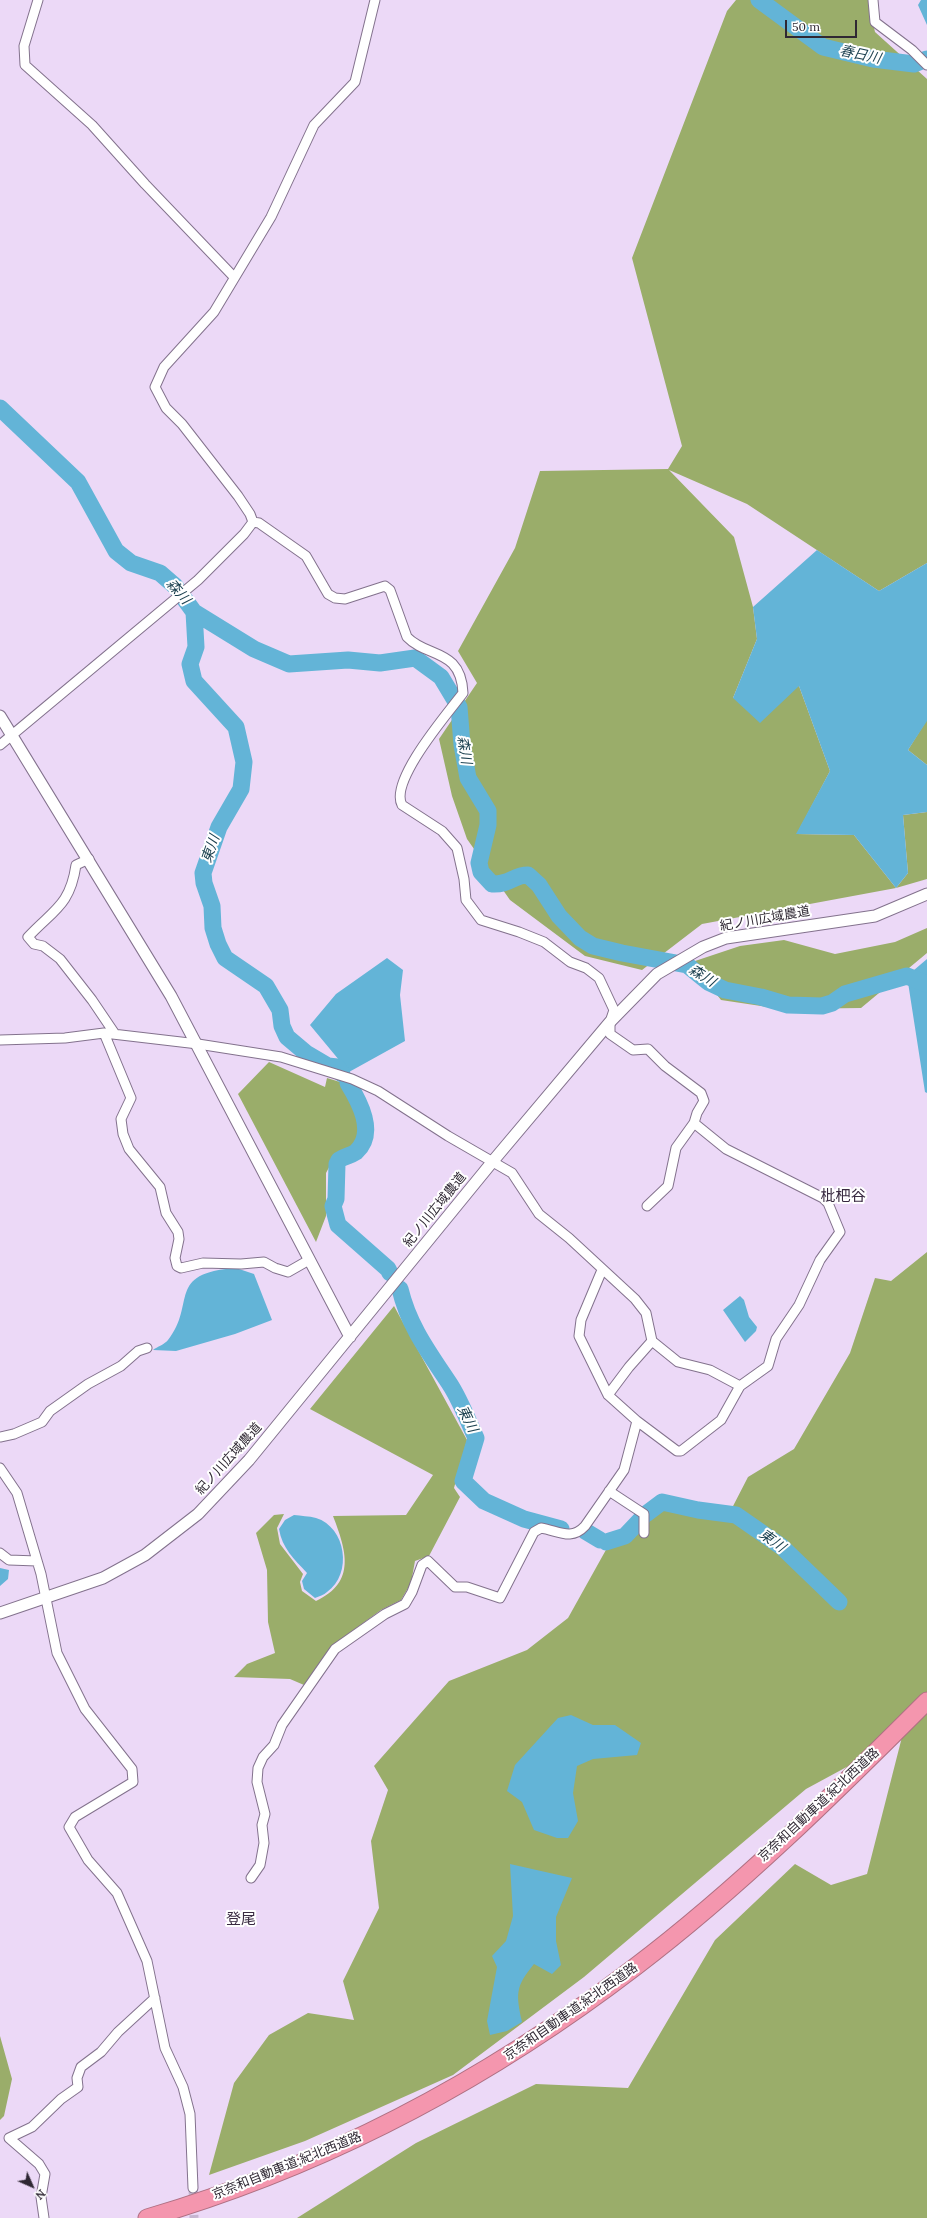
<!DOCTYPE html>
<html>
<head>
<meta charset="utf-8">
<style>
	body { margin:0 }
	#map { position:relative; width:927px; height:2218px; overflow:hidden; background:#ecd9f7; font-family:Lora,serif }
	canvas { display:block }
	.north { position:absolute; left:12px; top:2166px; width:40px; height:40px; -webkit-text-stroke:3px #fff; paint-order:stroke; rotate:135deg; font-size:11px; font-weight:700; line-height:16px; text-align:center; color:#2f2833 }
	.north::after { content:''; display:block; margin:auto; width:14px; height:18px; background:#2f2833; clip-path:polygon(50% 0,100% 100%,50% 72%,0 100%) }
	.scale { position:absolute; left:785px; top:20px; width:72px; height:18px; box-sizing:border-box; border:2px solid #2f2833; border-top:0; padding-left:5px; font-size:12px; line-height:14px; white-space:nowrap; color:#2f2833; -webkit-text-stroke:3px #fff; paint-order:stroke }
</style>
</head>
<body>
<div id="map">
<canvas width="927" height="2218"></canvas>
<div class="north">N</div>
<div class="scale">50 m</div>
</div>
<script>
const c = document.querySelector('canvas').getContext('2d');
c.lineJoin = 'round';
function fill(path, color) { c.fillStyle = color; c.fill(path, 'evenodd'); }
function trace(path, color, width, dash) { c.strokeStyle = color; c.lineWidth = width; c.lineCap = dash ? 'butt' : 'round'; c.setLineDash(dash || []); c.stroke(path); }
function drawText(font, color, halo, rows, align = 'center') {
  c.font = font + ' Lora,"Noto Sans JP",serif'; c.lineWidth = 4; c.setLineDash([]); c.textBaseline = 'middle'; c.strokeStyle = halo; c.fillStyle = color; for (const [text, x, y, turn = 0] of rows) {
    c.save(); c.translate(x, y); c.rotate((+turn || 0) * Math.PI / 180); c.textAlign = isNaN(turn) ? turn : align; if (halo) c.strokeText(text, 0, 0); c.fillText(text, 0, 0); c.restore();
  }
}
fill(new Path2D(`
	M736,0h132l7,32 52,47v484l-48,28 -132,-87 -78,-34 65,67 19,70 4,32 -24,59 66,-12 31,85 -33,63 57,1 42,53 12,-15 -5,-58 24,-3v67l-31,9 -194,36 -60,46 -57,-14 -75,-56 -43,-61 -15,-43 -13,-57 38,-56 -19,-32 57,-103 25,-77 128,-2 14,-23 -50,-188 95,-247z
	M926,721h1v44l-19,-15z
	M927,928v25l-66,55 -80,1 -60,-9 -29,-38 48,-16 44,-6 51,14 60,-12z
	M269,1062l56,25 2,-9 13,4c18,29 39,57 -5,74l-9,17v43l-10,26 -78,-148z
	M927,1252v966h-630l119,-75 120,-59 92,4 87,-148 80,-76 36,21 36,-11 35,-137 -96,52 -222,188 -131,98 -148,66 -96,34 25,-92 35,-48 39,-22 46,7 -11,-39 36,-73 -8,-67 17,-51 -14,-24 75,-85 78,-31 41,-32 39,-70 44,-35 29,-15 20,8 31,4 17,-33 46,-28 56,-96 25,-75 16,3z
	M394,1306l73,134 -13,48 6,9 -31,59 -14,5 -4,22 -10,17 -20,10 -48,35 -29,40 -14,-6 -56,-2 13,-13 28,-11 -7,-31 -1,-52 -11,-37 18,-18 10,-1 -7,14 3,16 23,30 -3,8 2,9 14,10c41,-19 30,-51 17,-85l73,-1 27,-40 -123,-66z
	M0,2036l12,43 -8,37 -4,4z`), '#9aad6a');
fill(new Path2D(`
	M921,0h6v25l-9,-20z
	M817,550l62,41 48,-28v158l-19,29 19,15v47l-24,3 5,58 -12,15 -42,-53 -58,-1 34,-63 -31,-85 -39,37 -27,-25 24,-59 -4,-32z
	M387,958l16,12 -3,25 5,46 -56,31 -39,-47 26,-31z
	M927,959v134l-2,-1 -18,-116z
	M236,1268l18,6 18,46 -37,14 -59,17 -23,-1c4,-3 12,-6 15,-10 29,-36 -3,-67 68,-72z
	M740,1296l4,4 5,17 8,10 -1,4 -11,11 -22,-32z
	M294,1515c7,1 15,1 22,3 30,9 37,56 11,74 -3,3 -8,4 -12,6l-11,-9 -2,-8 5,-8c-13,-14 -25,-25 -28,-44l6,-9z
	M0,1568l9,2 -1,9 -8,7z
	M571,1715l22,10h22l26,18 -4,12 -44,4 -16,7 -4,27 5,28 -10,17h-11l-23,-8 -12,-28 -15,-11 8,-26 43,-47z
	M510,1864l62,14 -16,39v24l5,24 -9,9 -18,-10c-19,23 -18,30 -12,58l-15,9 -17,4 -3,-14 10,-54 -5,-11 14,-15 7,-25z`), '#63b4d7');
trace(new Path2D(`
	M759,0l64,47 50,12 41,5 13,-5
	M0,408l78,74 38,69 15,12 29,10 15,13 19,26 60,37 35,15 59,-4 32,3 35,-5 26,19 18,30 3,38 6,33 20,33v14l-9,38 2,9 11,12c18,1 21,-9 36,-9l11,10 20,31 21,22 13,8 29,7 65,12 21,17 17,8 36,7 27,8 34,1 10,-3 13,-9 62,-18 20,8
	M194,612l2,35 -6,17 4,17 42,46 8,35 -3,27 -22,38 -16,46 1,10 8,23 1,22 5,16 7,14 41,28 14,24 2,16 5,11 19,16 22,13 9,1 5,7
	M348,1083c11,18 29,50 8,69 -6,4 -11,4 -17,8l-2,4 -1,35 -3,7 5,19 50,44 2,4
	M400,1289c9,38 30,65 51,97 10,16 17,35 25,52l-13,43 21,20 40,18 37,10
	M646,1514l16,-12 36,8 38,5 46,32 57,55
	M585,1531l15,9
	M606,1542l19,-6 18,-19`), '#63b4d7', 17);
trace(new Path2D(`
	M193,2188l1,30`), '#c6b6d0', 9, [9, 4.5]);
const minor = new Path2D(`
	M38,0l-14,46 1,19 67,60 53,59 88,92
	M873,0l2,22 37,28 15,15
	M253,522l6,1 47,33 22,38 7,4 10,1 40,-13 5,4 17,47c20,21 54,11 56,56 -15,20 -74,88 -61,112l40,26 15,17 7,31 2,21 15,20 38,12 25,10 26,20 16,6 13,10 15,32 -4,12v12l23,16 15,-1 17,17 36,27 3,8 -7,12 -3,10 32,26 97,49 5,5 12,29 -20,28 -21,45 -23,34 -8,27 -28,20 -19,34 -40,31h-4l-40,-30 -29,-26 -29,-59 2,-16 21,-50
	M253,522l-3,-8 -12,-18 -56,-72 -16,-16 -11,-21 9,-20 50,-55 57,-95 43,-92 41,-43 20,-82
	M0,745l198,-165 46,-46 9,-12
	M89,859l-13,6c-6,41 -23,45 -48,72l6,7 9,2 17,13 32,41 23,34
	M104,1033l27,65 -10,21 2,15 6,15 31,38 6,26 12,19 1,7 -4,19 2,8 4,2 22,-5 38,1 23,-2 11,6 13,4 21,-12
	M0,1040l65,-2 39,-5 94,11 83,13 71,22 26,12 70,45 64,37 27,41 30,24 66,61 11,14 6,28 26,21 32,8 30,16
	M647,1206l21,-20 8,-38 18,-25
	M608,1395l21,-28 23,-26
	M0,1437l14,-3 28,-12 8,-11 38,-27 33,-18 17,-15 9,-3
	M0,1468l17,25 24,81 16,79 28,56 47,60 1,13 -58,35 -6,10 19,33 29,33 30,68 18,87 18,39 7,27 3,74
	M609,1491l35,23v19
	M0,1553l9,7 28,1
	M251,1878l9,-13 4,-22 -2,-18 3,-11 -8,-32 1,-14 5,-11 11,-12 8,-20 53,-76 50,-35 20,-10 7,-12 10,-27 6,-4 27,26h12l33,11 34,-66 7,-4c18,3 30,13 44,-2l39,-56 13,-49
	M44,2218l-3,-21 4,-23 -6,-10 -30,-26 23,-11 29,-28 17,-12 -1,-9 4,-11 20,-15 17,-20 37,-34`);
const tertiary = new Path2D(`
	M0,716l171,280 179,341
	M0,1613l103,-35 42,-23 53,-41 51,-54 244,-299 117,-139 47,-48 46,-27 23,-9 149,-22 52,-22`);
const motorway = new Path2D(`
	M147,2218c178,-52 342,-139 488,-251 104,-79 200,-174 292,-266`);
trace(minor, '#83728d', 11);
trace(tertiary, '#83728d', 13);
trace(motorway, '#af7083', 19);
trace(minor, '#fff', 9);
trace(tertiary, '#fff', 11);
trace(motorway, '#f496ae', 17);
drawText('13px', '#2f2833', '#fff', [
	["紀ノ川広域農道",765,919,-10],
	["紀ノ川広域農道",435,1210,-51],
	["紀ノ川広域農道",229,1459,-48],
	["京奈和自動車道;紀北西道路",819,1805,-43],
	["京奈和自動車道;紀北西道路",571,2012,-35],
	["京奈和自動車道;紀北西道路",287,2166,-22]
]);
drawText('italic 14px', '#1a3f4e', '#fff', [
	["春日川",860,55,12],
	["森川",178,592,49],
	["森川",464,750,81],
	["東川",211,849,-71],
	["森川",702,976,32],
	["東川",467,1419,64],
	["東川",772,1541,36]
]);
drawText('15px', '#392a41', '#fff', [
	["枇杷谷",843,1197],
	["登尾",241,1920]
]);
</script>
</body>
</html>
